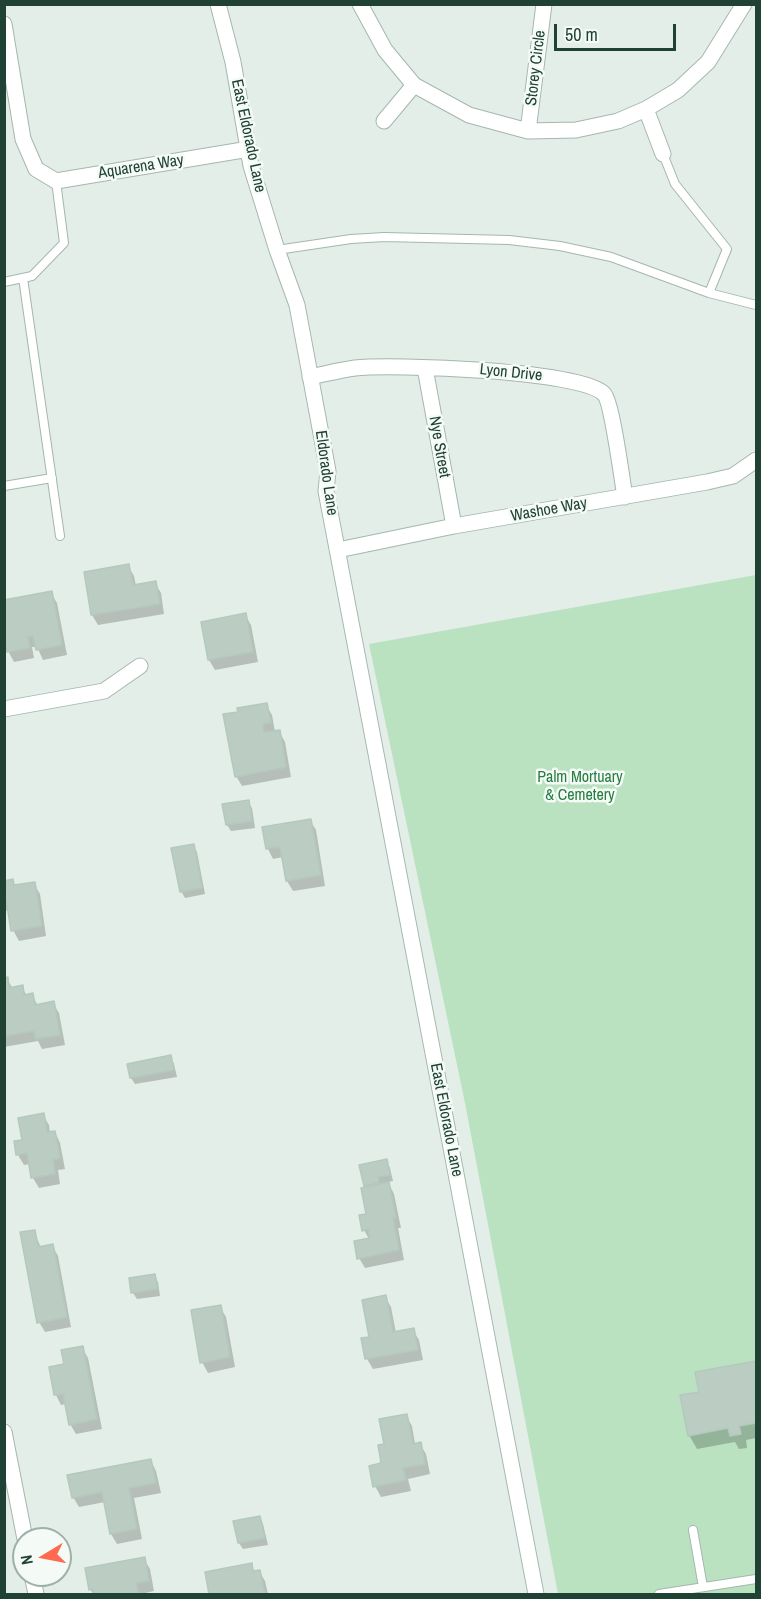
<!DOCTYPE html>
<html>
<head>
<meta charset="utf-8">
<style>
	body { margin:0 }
	#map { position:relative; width:761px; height:1599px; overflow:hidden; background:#e3eee8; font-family:"Archivo Narrow",sans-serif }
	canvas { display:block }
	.frame { position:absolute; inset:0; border:6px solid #204235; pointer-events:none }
	.north { position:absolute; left:12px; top:1527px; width:60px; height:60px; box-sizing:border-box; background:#f4faf6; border:2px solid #9fb0a9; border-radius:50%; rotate:260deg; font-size:16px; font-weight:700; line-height:24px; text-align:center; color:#204235 }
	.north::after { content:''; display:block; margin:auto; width:21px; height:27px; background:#ff6950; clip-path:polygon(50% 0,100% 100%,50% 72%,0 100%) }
	.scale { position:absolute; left:554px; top:24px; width:122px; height:27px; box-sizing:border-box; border:3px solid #204235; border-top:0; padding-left:8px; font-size:18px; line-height:21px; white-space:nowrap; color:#204235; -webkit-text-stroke:4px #f4faf6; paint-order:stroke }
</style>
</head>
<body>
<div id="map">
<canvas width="761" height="1599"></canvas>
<div class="frame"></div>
<div class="north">N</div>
<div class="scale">50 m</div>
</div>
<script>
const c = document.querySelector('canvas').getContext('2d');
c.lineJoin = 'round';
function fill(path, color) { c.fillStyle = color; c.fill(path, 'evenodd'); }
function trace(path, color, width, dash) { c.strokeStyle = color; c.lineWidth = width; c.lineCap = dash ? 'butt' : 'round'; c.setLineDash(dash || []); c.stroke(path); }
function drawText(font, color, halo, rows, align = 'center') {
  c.font = font + ' "Archivo Narrow",sans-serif'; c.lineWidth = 5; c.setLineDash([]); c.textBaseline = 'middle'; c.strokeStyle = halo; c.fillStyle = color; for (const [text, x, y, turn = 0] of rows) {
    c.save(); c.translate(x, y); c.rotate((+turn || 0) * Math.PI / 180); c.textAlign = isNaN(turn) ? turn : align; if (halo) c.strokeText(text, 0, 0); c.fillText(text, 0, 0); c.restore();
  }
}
fill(new Path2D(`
	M756,575v1019h-198l-93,-491 -96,-459z`), '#bae1c0');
fill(new Path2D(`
	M128,566l6,10 2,10 19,-3 6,10 3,21 -66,11 -6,-10 -7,-42z
	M51,593l6,10 10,52 -24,5 -6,-13h-5l2,11 -20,4 -6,-11z
	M245,615l6,10 7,37 -43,8 -6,-10z
	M266,705l6,10 3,17 4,-1 6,11 6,35 -49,9 -6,-10z
	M248,802l4,6 3,20 -24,3 -4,-6z
	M310,820l6,10 9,56 -32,5 -6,-10 -4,-24 -10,2 -5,-10 -4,-21z
	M193,846l4,6 8,42 -20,4 -4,-7z
	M12,881l3,5 19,-2 6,10 6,42 -27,5 -6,-11 -3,-20 -6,1v-29z
	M4,979h3l6,10 9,-2 5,9 5,-1 6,11 15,-3 6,10 6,32 -23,4 -4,-8 -34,6z
	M170,1057l4,7 3,13 -42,7 -4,-6 -2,-13z
	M43,1115l6,10 1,8 5,-1 5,11 5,26 -7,1 2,14 -21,4 -6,-10 -3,-14 -6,1 -6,-10 6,-14z
	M386,1161l4,7 3,13 -5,1 6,12 7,34h-3l6,32 -39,8 -6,-10 10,-19 -5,-9 4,-15 -3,-29z
	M34,1231l7,17 11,-3 6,11 13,71 -26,5 -6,-10z
	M154,1276l4,6 2,14 -23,3 -4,-6 -2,-14z
	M385,1297l6,10 5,26 17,-3 6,10 4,20 -50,9 -6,-10 -4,-20 8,-1z
	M220,1307l6,10 9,50 -27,6 -6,-11z
	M82,1348l6,10 14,71 -26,5 -6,-10 -4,-20 -5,1 -5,-10 10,-30z
	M756,1362v76l-10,2 1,8 -8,1 -4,-7 -38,7 -8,-14 11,-42 -3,-20z
	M406,1415l6,11 3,18h5l6,10 4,20 -22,5 3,12 -30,6 -6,-11 11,-41z
	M151,1461l5,10 5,22 -27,5 8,41 -25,5 -6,-10 -6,-32 -26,5 -6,-10z
	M260,1517l3,7 5,21 -25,4 -4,-6 -4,-21z
	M144,1559l6,10 4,22 -13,3h-48l-3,-5z
	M251,1565l4,7 4,-1 6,10 3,13h-57l-4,-21z`), '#0003');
const building = new Path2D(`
	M129,564l4,21 23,-4 4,23 -69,11 -7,-43z
	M52,591l10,54 -26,5 -3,-14 -5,1 2,11 -23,4 -3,-14v-38z
	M246,613l7,39 -45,8 -7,-38z
	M267,703l4,19 -8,2 1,8 16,-2 6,37 -51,10 -12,-63 15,-2 -1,-4z
	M249,800l3,21 -26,4 -4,-21z
	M311,819l10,56 -35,6 -6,-34 -14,2 -4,-22z
	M194,844l8,44 -22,4 -9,-44z
	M13,879l1,6 21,-3 7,44 -31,5 -5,-31h-2v-19z
	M8,977l1,11 14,-3 1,10 9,-2 2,12 19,-4 6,34 -25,4 -1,-8 -30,5v-58z
	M171,1055l3,15 -44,8 -3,-14z
	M44,1113l3,19 8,-1 5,27 -7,2 2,14 -24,4 -4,-25 -11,2 -2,-14 8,-1 -4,-22z
	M387,1159l3,16 -12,2 1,6 -15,3 -5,-21z
	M389,1182l7,36h-3l6,32 -42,9 -3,-18 16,-3 -2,-9 -6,2 -3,-16 7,-1 -5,-26z
	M35,1230l3,17 15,-3 14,73 -30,6 -17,-91z
	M155,1274l3,15 -27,4 -2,-15z
	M386,1295l7,37 21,-4 4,22 -53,9 -4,-21 8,-1 -7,-37z
	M221,1305l9,52 -30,6 -9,-53z
	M83,1346l14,73 -28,6 -6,-31 -9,1 -5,-28 15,-3 -3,-14z
	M756,1361v62l-17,3 2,8 -11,2 -2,-8 -40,8 -8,-41 19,-3 -4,-20z
	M407,1414l6,30 8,-2 4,22 -22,4 3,12 -33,7 -4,-21 12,-3 -3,-18 6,-1 -5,-25z
	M151,1459l5,24 -27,5 8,41 -27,5 -8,-42 -30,6 -5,-23z
	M260,1516l5,22 -27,5 -5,-22z
	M145,1557l4,24 -13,2 3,11h-45l-1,-5 -4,1 -4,-22z
	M252,1563l1,8 7,-1 5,24h-56l-4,-22z`);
fill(building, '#bbccc3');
trace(building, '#b4c9be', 1.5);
const service = new Path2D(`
	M663,154l12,30 52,65 -18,44
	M277,250l74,-11 33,-2 125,3 51,6 51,11 98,36 47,12
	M23,278l37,258
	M4,282l28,-6 32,-33 -8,-62
	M4,486l48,-8
	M693,1530l10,57
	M659,1594l97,-15`);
const minor = new Path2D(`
	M218,4l15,58 18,104 26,84 20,55 31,166 -2,20 210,1103
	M360,4l25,46 29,35 55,30 59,16 48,-1 42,-9 28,-12 32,-19 30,-28 36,-58
	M4,24l19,115 13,30 20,12 193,-32
	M646,109l17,45
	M384,121l30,-36
	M528,131l16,-127
	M425,368l29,158
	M310,377c15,-3 30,-7 45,-9 37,-4 227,2 249,26 8,8 18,86 21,103
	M338,550l116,-24 253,-44 26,-6 23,-16
	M4,709l100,-18 36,-25
	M4,1432l21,107
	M32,1575l4,19`);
trace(service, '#a5b7af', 10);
trace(minor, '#a5b7af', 17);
trace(service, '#fff', 8);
trace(minor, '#fff', 15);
drawText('16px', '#204235', '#f4faf6', [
	["Storey Circle",536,68,-83],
	["East Eldorado Lane",248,136,78],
	["Aquarena Way",141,167,-9],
	["Lyon Drive",511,373,6],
	["Nye Street",439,447,80],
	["Eldorado Lane",326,473,82],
	["Washoe Way",549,510,-10],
	["East Eldorado Lane",446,1120,79]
]);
drawText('16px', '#267d3f', '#f4faf6', [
	["Palm Mortuary",580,778],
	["& Cemetery",580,796]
]);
</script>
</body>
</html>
